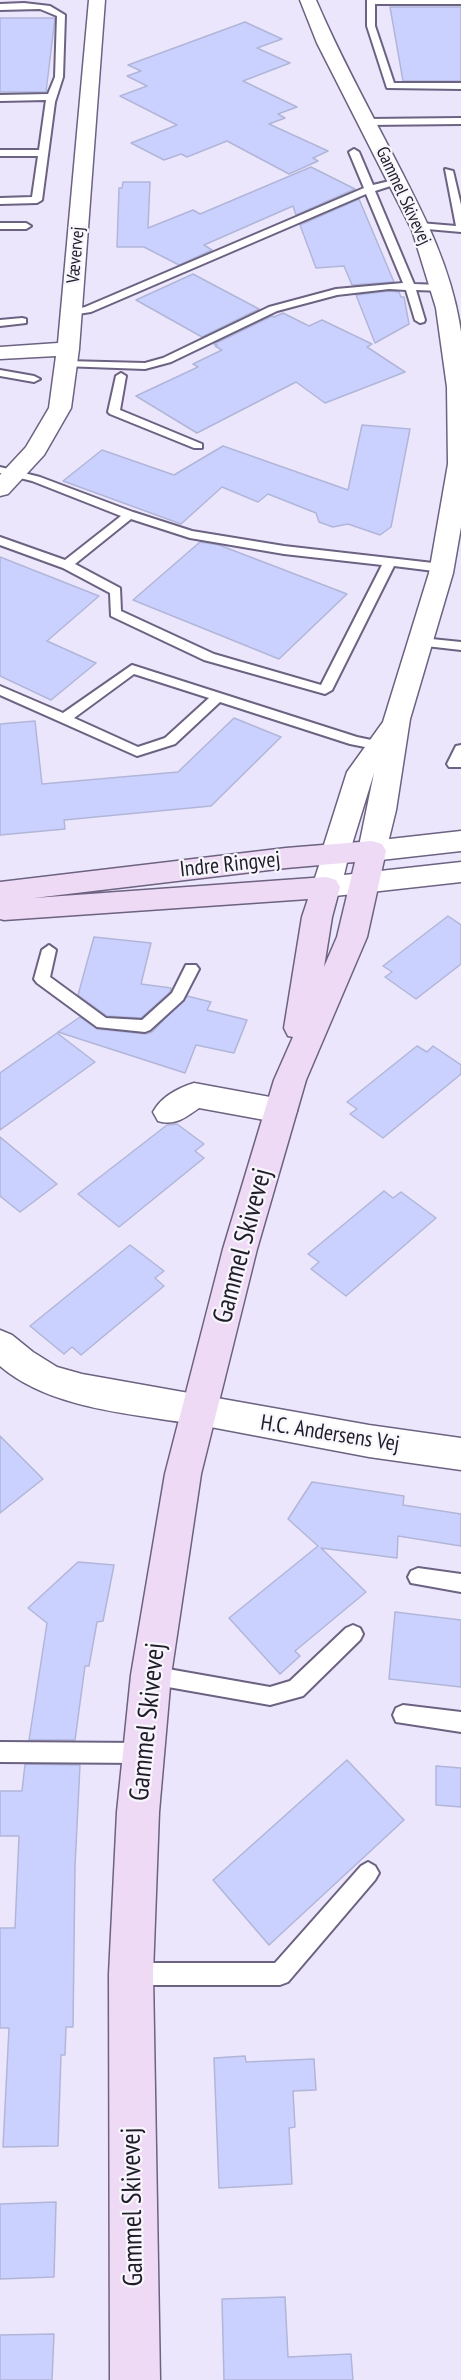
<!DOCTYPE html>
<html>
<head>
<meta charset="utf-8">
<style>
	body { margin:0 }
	canvas { display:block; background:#ece6fc }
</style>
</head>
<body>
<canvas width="461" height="2380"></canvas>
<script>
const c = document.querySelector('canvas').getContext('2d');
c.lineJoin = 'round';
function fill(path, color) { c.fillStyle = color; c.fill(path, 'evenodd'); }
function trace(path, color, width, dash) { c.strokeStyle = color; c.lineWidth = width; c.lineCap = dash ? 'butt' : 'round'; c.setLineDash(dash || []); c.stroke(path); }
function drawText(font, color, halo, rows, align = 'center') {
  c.font = font + ' "PT Sans Narrow",sans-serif'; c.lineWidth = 4.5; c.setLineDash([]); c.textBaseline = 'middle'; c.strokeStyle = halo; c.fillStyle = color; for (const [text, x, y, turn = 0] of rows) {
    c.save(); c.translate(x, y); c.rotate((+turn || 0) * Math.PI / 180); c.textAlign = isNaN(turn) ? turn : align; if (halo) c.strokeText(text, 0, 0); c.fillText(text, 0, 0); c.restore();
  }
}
const building = new Path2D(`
	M390,7h71v74h-58z
	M0,18h55l-9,74h-46z
	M245,22l37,17 -25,9 33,15 -47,18 54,26 -19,7 7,4 -16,6 59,27 -15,7 5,3 -29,13 -62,-33 -40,16 -6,-3 -17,6 -33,-17 46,-18 -57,-29 27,-10 -20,-10 14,-5 -13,-6z
	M311,167l44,22 -59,26 -3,-9 -89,39 8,5 -33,15 -35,-18h-27l2,-59h3l1,-6h27l-2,46 45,-18 7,4z
	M359,199l35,83 -42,3 -8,-19 -28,2 -16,-43z
	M193,274l66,35 -57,28 -66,-37z
	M389,291l10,1 2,5h3l5,27 -34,19 -19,-48z
	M283,313l26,13 13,-6 50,24 -5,3 38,25 -80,31 -29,-21 -99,51 -61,-37 62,-29 -5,-3 29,-14 -7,-4 2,-1 -3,-1 58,-28 2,1z
	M362,425l48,4 -19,98 -11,8 -32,-11 -15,3 -14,-5 -3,-9 -48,-19 -10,8 -36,-15 -41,37 -118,-43 39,-31 72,25 49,-29 125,44z
	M200,542l19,3 128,49 -68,65 -146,-59z
	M0,557l99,39 -52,45 49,22 -45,37 -51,-24z
	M234,718l47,19 -70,69 -147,14 1,9 -65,6v-111l35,-3 7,63 136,-12z
	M448,916l13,9v39l-45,35 -31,-22 7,-5 -9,-6z
	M94,937l57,6 -10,41 30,4 -1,4 -29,26 -34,-2 -29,-21z
	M187,996l24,6 -4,8 40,10 -13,33 -38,-8 -11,28 -127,-41 22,-15 17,12 49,5 6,-2z
	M57,1033l38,29 -95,68v-57z
	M417,1046l10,6 6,-6 28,19v9l-78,64 -33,-24 7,-5 -10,-7z
	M177,1124l27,20 -9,7 9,7 -85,69 -41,-33 89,-69z
	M0,1137l57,47 -37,28 -20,-16z
	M384,1191l9,7 8,-6 35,26 -90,78 -35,-27 8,-7 -11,-8z
	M130,1245l34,26 -9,7 9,8 -83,69 -9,-8 -8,7 -34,-28z
	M0,1436l43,43 -43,34z
	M312,1482l92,14 -1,9 58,9v32l-63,-10 -1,22 -76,-10 45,44 -71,59 5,5 -20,18 -51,-56 89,-72 -30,-27z
	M78,1562l36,3 -11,56 -6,1 -8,44h-4l-10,74h-46l18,-117 -19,-15z
	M395,1612l66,8v67l-72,-8z
	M347,1760l57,60 -135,125 -56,-65z
	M25,1764l55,1 -5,101 -2,161h-7l-1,28h-4l-3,91 -55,1 6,-119h-9v-100h15l4,-92h-19v-45h22z
	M436,1766l25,2v39l-25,-2z
	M245,2056l1,6 68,-3 2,31 -23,1 2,36 -6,1 3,56 -73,4 -5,-130z
	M56,2202l-2,75 -54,2v-75z
	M285,2297l3,60 63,-3 2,26h-129l-2,-81z
	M54,2334l-2,46h-52v-45z`);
fill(building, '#cbd1fe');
trace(building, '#b1b6d9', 1.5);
const service = new Path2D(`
	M367,0h94v4h-86v22l19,57h67v6l-74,-1 -20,-62z
	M24,3l26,3 15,9 -2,62 -8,25 -13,98 -5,3 -37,1v-6l32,-1 6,-41h-38v-6h39l7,-50 -46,1v-6l48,-1 7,-17 2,-61 -17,-7 -40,1v-6z
	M461,118v6l-93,1 -5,-3 5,-3z
	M354,149l5,3 14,33 25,-6 5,3 -28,9 39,93 27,1 5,3 -5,3 -25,-1 9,30 -1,2 -4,1 -5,-3 -9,-30 -17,-1 -52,6 -60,16 -106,51 -26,7 -83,-3v-4l4,-1 79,2 18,-5 106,-51 67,-18 67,-6 -37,-89 -275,118 -20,3 -5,-3 19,-5 279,-119 -15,-36z
	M445,169l8,2 8,34v27l-45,-4 -1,-2 5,-3 36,3z
	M0,223h26l5,3 -5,3h-26z
	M22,318l4,1v4l-26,3v-6z
	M0,370l34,6 6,3 -6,3 -34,-6z
	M121,373l5,3 -6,34 82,34v4h-8l-84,-34 -2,-2 8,-36z
	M0,467l40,10 93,35 59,19 92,15 158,18 6,4 -6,4 -48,-6 -62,124 -7,4 -121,-34 -93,-44 -1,-23 -47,-25 -63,-23v-8l65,23 56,-44 -89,-35 -32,-8zM131,519l59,19 94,16 98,11 -61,120 -107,-31 -93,-43 -1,-23 -45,-24z
	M422,638l39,4v8l-44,-5 -1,-3 1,-3z
	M132,665l225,72 38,8 2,3 -7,4 -40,-8 -130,-42 -45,42 -38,12 -137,-61v-9l63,27zM134,674l75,24 -44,40 -27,9 -64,-29z
	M461,745v22h-12l-2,-3 9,-18z
	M49,945l7,5 -6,27 56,41 36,2 30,-27 14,-28h10l3,4 -16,31 -33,30 -5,2 -48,-5 -60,-44 -3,-4 8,-29z
	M418,1568l43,6v18l-50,-9 -3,-6 3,-6z
	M353,1625l7,3 3,6 -3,6 -57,56 -33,9 -119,-21 -7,-2 -3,-7 3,-7 7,-2 119,21 20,-6 56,-53z
	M403,1705l58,7v20l-65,-10 -3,-7 3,-7z
	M0,1742l144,1 7,3 3,7 -3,7 -7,3 -144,-1z
	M368,1862l7,4 4,7 -4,7 -87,102 -8,3h-148l-8,-3 -3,-8 3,-8 8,-3h143l86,-97z`);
const minor = new Path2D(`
	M89,0h16l-26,349 -8,59 -27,47 -36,39 -8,2v-21l26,-28 23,-39 7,-52 -56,3v-12l58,-4z
	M300,0h16c23,54 51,105 78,157 29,56 58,111 67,175v195l-8,46 -43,146 -14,91 -10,41 -4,7 -10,3 -10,-3 -4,-7 16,-78 -25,81 -4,7 -10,3 -10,-3 -4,-7 26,-82 36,-50 46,-149 19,-109 -1,-77 -11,-79 -24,-78 -95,-187z
	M194,1083l87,16 11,3 5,9 -5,9 -11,3 -82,-15c-14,10 -24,18 -41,13l-5,-9c8,-15 25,-24 41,-29z
	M0,1330l12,5 21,17 24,15 25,7 118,21 13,4 5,11 -5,11 -13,4c-64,-11 -149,-15 -200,-59z`);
const tertiary = new Path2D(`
	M461,831v20l-89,10 -10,-3 -4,-7 4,-7 10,-3z
	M335,844l10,3 4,7 -5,21 117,-13v20l-135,15 -10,-3 -4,-7 13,-40z
	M200,1395l169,30 92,13v32l-92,-13 -169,-32 -13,-4 -5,-11 5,-11z`);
const secondary = new Path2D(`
	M372,841l10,3 4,7 -19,86 -61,143 -49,169 -56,225 -30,201 -12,137 -6,162 7,406h-50l-1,-406 8,-162 14,-137 34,-201 58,-225 51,-169 19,-43 -5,-1 -4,-8 18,-111 6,-18 -304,21 -4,-1v-37l286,-34zM355,862l-18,75 -13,30 8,-50 8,-30 -4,-7 -10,-3 -292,21 252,-30z`);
trace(service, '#6c6281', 4);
trace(minor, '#6c6281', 3);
trace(tertiary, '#6c6281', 3);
trace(secondary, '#6c6281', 3);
fill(service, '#fff');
fill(minor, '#fff');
fill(tertiary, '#fff');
fill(secondary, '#eedaf4');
drawText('18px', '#201c29', '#f8f6fd', [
	["Gammel Skivevej",403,196,65],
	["Vævervej",76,255,-85]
]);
drawText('22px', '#201c29', '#f8f6fd', [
	["Indre Ringvej",230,865,-6],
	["H.C. Andersens Vej",330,1434,9]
]);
drawText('27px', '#201c29', '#f8f6fd', [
	["Gammel Skivevej",243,1246,-75],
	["Gammel Skivevej",148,1722,-84],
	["Gammel Skivevej",133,2207,-91]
]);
</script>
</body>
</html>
